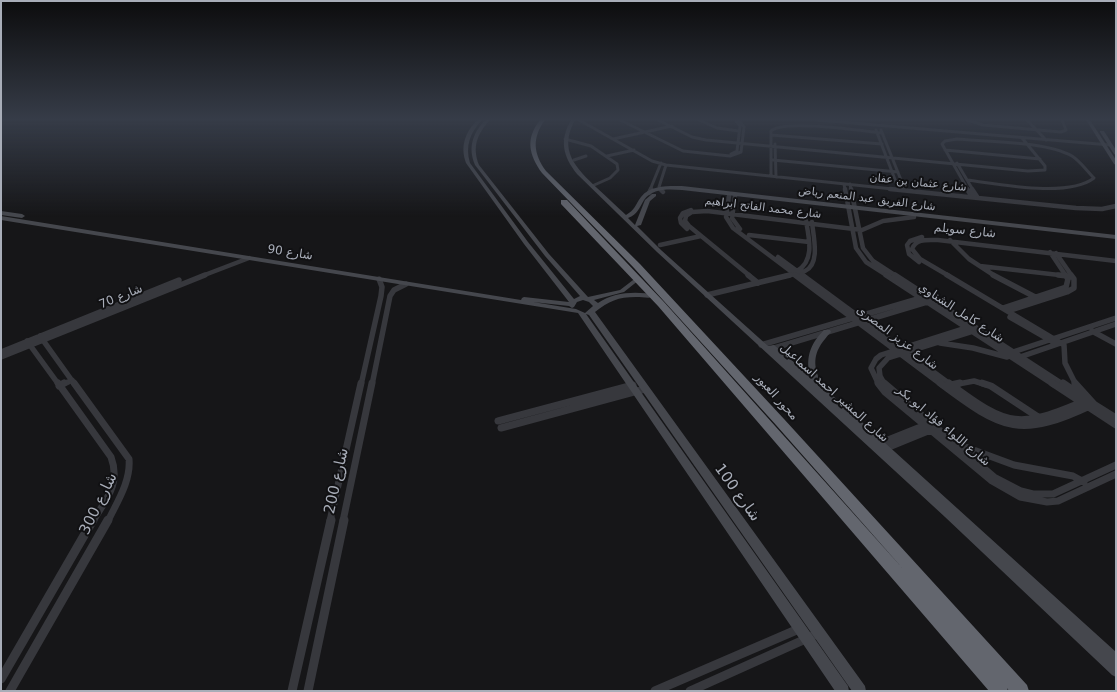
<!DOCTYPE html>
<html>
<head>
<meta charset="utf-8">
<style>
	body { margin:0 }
	#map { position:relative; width:1117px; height:692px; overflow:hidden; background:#161618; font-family:"DejaVu Sans",sans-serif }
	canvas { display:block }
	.frame { position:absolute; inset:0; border:2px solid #a8adb8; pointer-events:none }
</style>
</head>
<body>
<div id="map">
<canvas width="1117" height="692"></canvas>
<div class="frame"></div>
</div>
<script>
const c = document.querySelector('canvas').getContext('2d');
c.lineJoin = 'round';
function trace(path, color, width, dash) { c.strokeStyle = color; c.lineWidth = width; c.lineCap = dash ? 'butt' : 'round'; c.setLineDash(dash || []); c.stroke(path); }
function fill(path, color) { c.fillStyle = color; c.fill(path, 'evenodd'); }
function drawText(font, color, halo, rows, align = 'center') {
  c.font = font + ' "DejaVu Sans","Noto Naskh Arabic",sans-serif'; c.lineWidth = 4; c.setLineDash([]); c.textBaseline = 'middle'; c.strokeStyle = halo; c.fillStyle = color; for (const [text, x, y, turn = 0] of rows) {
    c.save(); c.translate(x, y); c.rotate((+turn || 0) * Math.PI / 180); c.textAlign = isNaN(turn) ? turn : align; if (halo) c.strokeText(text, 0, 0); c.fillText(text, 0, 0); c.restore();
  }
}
trace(new Path2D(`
	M579,120l73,41 14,4 236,25
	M620,120l63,31 47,5 11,-4 3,-25 -5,-7
	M658,120l34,17 14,3 322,31 17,-1v-4l-23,-28
	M699,120l18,8 22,3
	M817,120l293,25
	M967,120l16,5 78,7 5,-2 -4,-10
	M1027,120l19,20
	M876,130l23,60
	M881,130l24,60
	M771,135l111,9
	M565,139l26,7 26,18 1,6 -8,8 -18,8
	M613,139l59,-13
	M775,144l1,33
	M945,150l95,9
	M731,154l6,-3 3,-25 -4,-5
	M607,156l27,-6
	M574,160l12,-4
	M773,160l125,12
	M957,163l16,27
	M771,176v-45c12,-12 91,0 111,2
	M967,180c32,4 101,18 127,-2 -7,-7 -14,-17 -22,-22 -26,-15 -84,-14 -115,-17l-12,2 -3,3 26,46
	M844,184l1,6
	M850,184l1,6
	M650,190l11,-27
	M661,190l-2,-3 7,-22`), '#37383d', 3);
trace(new Path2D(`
	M660,189l3,3
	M845,189l11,59 10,14 22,14
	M851,189l12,59 10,13 23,15
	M890,189l186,19 26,1 14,-3
	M967,189l5,8
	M972,189l6,9
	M649,193l2,-4
	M729,196l-3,21 7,11 64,48
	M735,196l-3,22 8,11
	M687,229l-6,-6 -1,-5 3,-5 8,-3
	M749,235l60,7
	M950,240l19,19 26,17
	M660,245l41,-9
	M1050,252l16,24
	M1056,253l16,23
	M778,257l26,19
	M919,262l-10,-8 -2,-9 3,-4 12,-4
	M980,266l88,10
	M797,271c18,-10 12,-33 9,-50
	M202,276l47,-18
	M750,276l-61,-50 -4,-5 1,-5 6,-4 15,-1 155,19 21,-9 31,-4
	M785,276c6,-1 14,-2 20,-5 16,-7 8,-36 7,-49
	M949,276l-29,-17 -8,-10c4,-11 16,-9 26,-9l178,21`), '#37383d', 4.5);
trace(new Path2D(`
	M748,275l10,8
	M795,275l147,110
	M802,275l149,110
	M886,275l168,110
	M895,275l169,110
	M947,275l117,70 1,18 11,22
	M993,275l44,23
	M1058,275l10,1
	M707,295l83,-20
	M1003,308l63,-21 2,-8 -3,-4
	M1008,311l59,-19 7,-4v-9l-3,-4
	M1010,317l47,27
	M1092,331l24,13
	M40,336l35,49
	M27,341l32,44
	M940,343l33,5 34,9
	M761,345l160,-47
	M771,349l156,-47
	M1,352l178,-72
	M1013,352l103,-34
	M1,357l204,-82
	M1020,357l96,-33
	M62,385l10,-5
	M361,385l20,-89 1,-9 -3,-8
	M372,385l18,-89 4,-6 12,-6
	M879,385l-8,-17 5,-9 5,-4 91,-29
	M885,385l-5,-9 -1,-8 9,-10 89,-28
	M953,385l21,-4 13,4`), '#37383d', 5.5);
trace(new Path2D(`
	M58,383l53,74c10,27 -5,42 -18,64
	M74,383l55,76c2,22 -12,43 -21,62
	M878,383l7,9 107,89 28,16 27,5 11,-1 58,-27
	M884,383l110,94 27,14 12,3h20l63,-29
	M940,383c64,48 80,56 154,21l-19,-21
	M949,383c60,45 70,46 138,17
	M982,383l9,3 50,33
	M1052,383l64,42
	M1063,383l22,15
	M951,385l9,-2
	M59,386l5,-3
	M1092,403l24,15
	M498,421l135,-36
	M501,428l144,-39
	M878,444l50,-20
	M960,445l54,20 59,11 11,6
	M884,449l49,-20
	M330,521l31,-138
	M343,521l29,-138`), '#37383d', 7);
trace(new Path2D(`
	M1,679l92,-159
	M10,691l98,-171
	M292,691l39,-171
	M308,691l36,-171
	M655,691l146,-63
	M690,691l129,-58`), '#37383d', 9);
fill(new Path2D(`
	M477,120h5c-12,13 -17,26 -12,43l58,79 46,57 6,-3 -35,-40 -70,-91c-7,-17 -3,-31 10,-45h5c-13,14 -18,27 -11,45l70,89 39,43 32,-7 17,-13 2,1 1,1 -1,1 -15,12 -30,8 4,3c16,-11 39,-12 57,-8l1,1c-5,3 -13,1 -20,1 -18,0 -27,4 -41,15l270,374 1,5h-14l-263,-376 -3,-1 262,372 1,5h-14l-257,-378 -577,-93v-4l520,84 1,-2 2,-1 45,5 -45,-58 -58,-81c-6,-17 -1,-30 11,-43zM583,300l6,2 4,4 -8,7 -9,-4 -43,-7 36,4 3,2 2,-1 3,-5z
	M571,120h4c-17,31 1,48 22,68 10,9 19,18 29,27 9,-5 9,-10 15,-18 9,-12 27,-11 41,-11l434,49v4l-434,-49c-13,-1 -30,-2 -38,10 -5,8 -6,14 -16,18l7,7 10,-25 7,-6h4v2l-6,5 -9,24 -4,1 24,24 107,96 6,-1 36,31c-5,-19 1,-33 14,-46h6l1,2c-10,11 -18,21 -15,37 1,6 4,11 5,16l295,267v25l-4,-2 -167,-158 -288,-265 -80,-78c-14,-18 -18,-33 -6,-54z
	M1086,120h4l26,40v5l-2,-1z
	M1100,131h4l12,19v5l-2,-1 -14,-22z
	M1,211l21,3 3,2 -3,2 -21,-3z`), '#45474d');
fill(new Path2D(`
	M540,120h5c-13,18 -12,33 1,51l94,93 144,155 243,266 2,6h-20l-2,-3 1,3h-19l-331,-385 -97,-102v-4h6l97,102 240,268 -128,-145 -142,-157 -92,-95c-13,-18 -17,-34 -2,-53z`), '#63666e');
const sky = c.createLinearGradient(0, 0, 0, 217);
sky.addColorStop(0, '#0c0c0d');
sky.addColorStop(0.55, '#363c48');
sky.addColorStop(1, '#363c4800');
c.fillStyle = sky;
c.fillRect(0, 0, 1117, 217);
drawText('11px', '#a8adb8', '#111113', [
	["شارع عثمان بن عفان",918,183,6],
	["شارع الفريق عبد المنعم رياض",867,199,7],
	["شارع محمد الفاتح ابراهيم",763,208,7]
]);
drawText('12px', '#a8adb8', '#111113', [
	["شارع سويلم",965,231,6],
	["شارع 90",290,253,9],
	["شارع 70",121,297,-22],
	["شارع كامل الشناوي",961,313,33],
	["شارع عزيز المصرى",897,338,37],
	["شارع المشير احمد اسماعيل",834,393,42],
	["محور العبور",776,397,48],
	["شارع اللواء فؤاد ابو بكر",943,426,40]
]);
drawText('15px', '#a8adb8', '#111113', [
	["شارع 200",337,481,-78],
	["شارع 100",737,493,54],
	["شارع 300",99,504,-64]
]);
</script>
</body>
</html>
